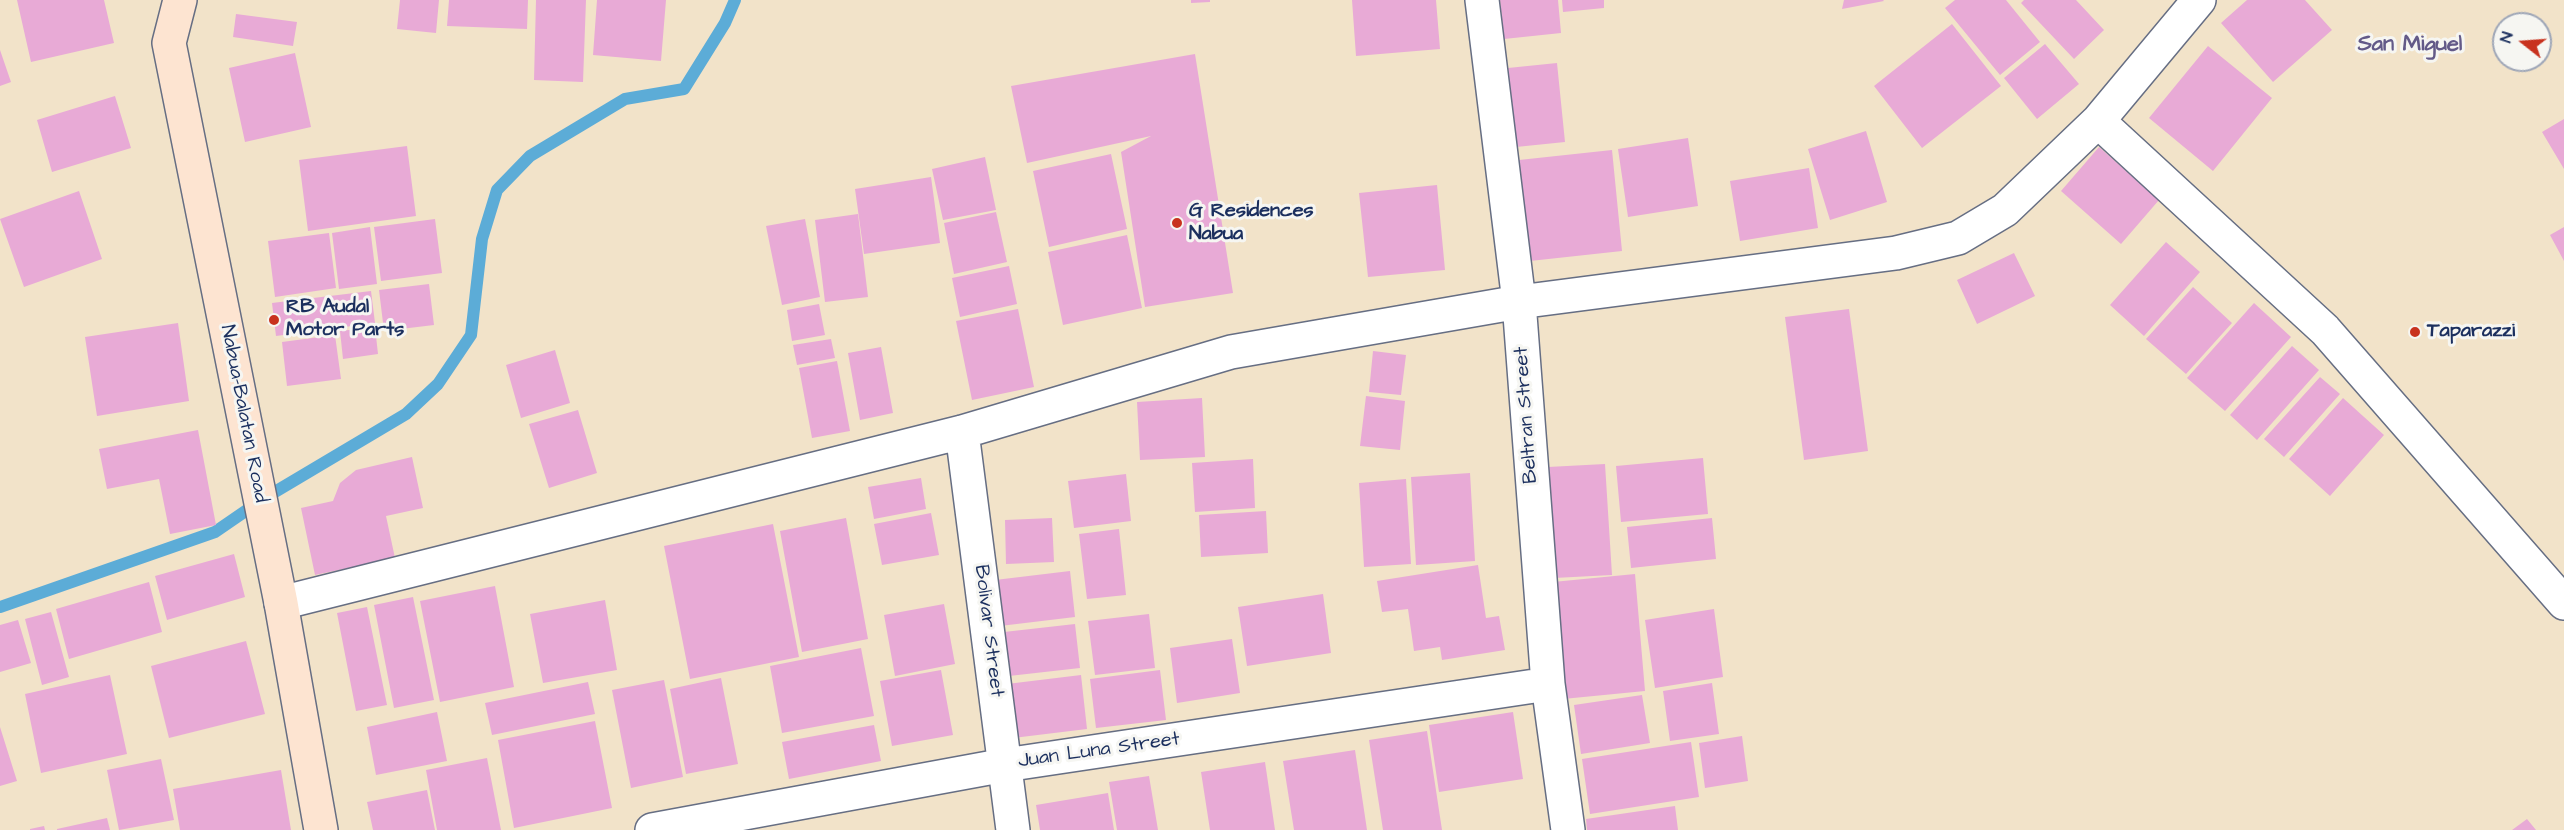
<!DOCTYPE html>
<html>
<head>
<meta charset="utf-8">
<style>
	body { margin:0 }
	#map { position:relative; width:2564px; height:830px; overflow:hidden; background:#f2e3c9; font-family:"Architects Daughter",sans-serif }
	canvas { display:block }
	.north { position:absolute; left:2492px; top:12px; width:60px; height:60px; box-sizing:border-box; background:#f6f6f2; border:2px solid #9ea6b7; border-radius:50%; rotate:287deg; font-size:16px; font-weight:700; line-height:24px; text-align:center; color:#1b2f5e }
	.north::after { content:''; display:block; margin:auto; width:21px; height:27px; background:#c8321e; clip-path:polygon(50% 0,100% 100%,50% 72%,0 100%) }
</style>
</head>
<body>
<div id="map">
<canvas width="2564" height="830"></canvas>
<div class="north">N</div>
</div>
<script>
const c = document.querySelector('canvas').getContext('2d');
c.lineJoin = 'round';
function trace(path, color, width, dash) { c.strokeStyle = color; c.lineWidth = width; c.lineCap = dash ? 'butt' : 'round'; c.setLineDash(dash || []); c.stroke(path); }
function fill(path, color) { c.fillStyle = color; c.fill(path, 'evenodd'); }
function drawText(font, color, halo, rows, align = 'center') {
  c.font = font + ' "Architects Daughter",sans-serif'; c.lineWidth = 6; c.setLineDash([]); c.textBaseline = 'middle'; c.strokeStyle = halo; c.fillStyle = color; for (const [text, x, y, turn = 0] of rows) {
    c.save(); c.translate(x, y); c.rotate((+turn || 0) * Math.PI / 180); c.textAlign = isNaN(turn) ? turn : align; if (halo) c.strokeText(text, 0, 0); c.fillText(text, 0, 0); c.restore();
  }
}
trace(new Path2D(`
	M0,607l215,-75 48,-33 143,-85 32,-30 33,-49 11,-96 15,-49 33,-34 95,-57 59,-10 41,-66 10,-23`), '#5cacd7', 12);
fill(new Path2D(`
	M17,0h87l10,43 -83,19z
	M400,0h39l-3,33 -39,-4z
	M449,0h79l-1,29 -80,-3z
	M536,0h50l-3,82 -49,-2z
	M597,0h69l-5,61 -68,-6z
	M1191,0h19v2l-19,1z
	M1352,0h84l4,49 -84,7z
	M1500,0h58l3,33 -57,6z
	M1562,0h42v8l-41,4z
	M1844,0h39l1,1 -42,8z
	M1955,0h51l34,42 -40,33 -55,-67z
	M2024,0h52l28,30 -30,29 -53,-56z
	M2247,0h58l27,30 -59,52 -52,-59z
	M236,14l61,8 -4,24 -60,-9z
	M1952,24l49,62 -79,62 -48,-62z
	M2045,44l34,40 -42,35 -33,-41z
	M2208,46l64,52 -59,73 -64,-53z
	M0,50l11,32 -11,4z
	M295,53l16,74 -66,15 -16,-74z
	M1195,54l38,239 -88,14 -24,-155 30,-16 -124,27 -16,-77z
	M1557,63l8,79 -49,5 -8,-79z
	M115,96l16,52 -79,24 -15,-52z
	M2564,119v50l-22,-37z
	M1866,131l21,71 -57,18 -22,-71z
	M1688,138l10,68 -70,11 -10,-68z
	M407,146l9,70 -108,15 -9,-71z
	M2099,147l60,53 -38,44 -60,-53z
	M1612,150l10,101 -92,10 -11,-101z
	M1111,154l16,75 -78,18 -16,-76z
	M985,157l11,53 -53,10 -11,-51z
	M1809,168l9,60 -78,13 -10,-60z
	M931,177l9,66 -76,11 -9,-65z
	M1437,185l8,85 -77,7 -9,-84z
	M79,191l23,68 -78,28 -24,-68z
	M996,212l11,50 -53,12 -10,-51z
	M858,214l10,83 -43,5 -10,-82z
	M435,219l7,54 -61,8 -7,-54z
	M805,219l15,78 -38,8 -16,-79z
	M370,227l7,57 -38,5 -7,-56z
	M2564,227v34l-14,-26z
	M329,233l7,55 -61,9 -7,-56z
	M1127,235l15,73 -79,17 -15,-73z
	M2166,242l34,30 -56,64 -34,-31z
	M2014,253l21,43 -58,28 -20,-44z
	M1009,266l8,38 -57,13 -8,-39z
	M429,284l5,41 -50,6 -5,-41z
	M2193,287l39,36 -46,51 -40,-35z
	M371,291l4,32 -99,13 -4,-33z
	M2254,303l37,34 -66,74 -38,-33z
	M819,304l6,31 -33,6 -5,-31z
	M1018,309l16,78 -62,13 -16,-79z
	M1849,309l19,142 -64,9 -19,-143z
	M178,323l11,78 -92,15 -12,-79z
	M375,327l3,27 -35,5 -3,-28z
	M335,335l6,44 -54,7 -5,-44z
	M831,339l4,19 -38,7 -4,-20z
	M2292,346l27,24 -62,70 -27,-25z
	M881,347l12,66 -33,7 -12,-67z
	M555,350l15,53 -49,15 -15,-53z
	M1373,351l33,4 -5,40 -32,-3z
	M837,361l13,70 -38,7 -13,-70z
	M2320,377l20,17 -56,63 -20,-18z
	M1366,396l39,5 -5,49 -40,-4z
	M1202,398l3,59 -65,3 -3,-58z
	M2343,398l41,37 -54,61 -41,-37z
	M578,410l19,63 -48,15 -20,-64z
	M198,430l18,95 -46,9 -11,-55 -52,10 -8,-40z
	M412,457l11,51 -37,8 9,42 -80,17 -14,-67 32,-7 7,-18 16,-13z
	M1703,458l5,56 -87,8 -5,-56z
	M1253,459l2,49 -60,4 -3,-49z
	M1605,464l7,111 -58,3 -6,-111z
	M1470,473l5,88 -59,4 -5,-88z
	M1126,474l5,47 -57,7 -6,-47z
	M921,478l5,31 -52,10 -6,-32z
	M1406,479l5,85 -47,3 -5,-84z
	M1266,511l2,42 -67,4 -2,-42z
	M931,513l8,42 -57,10 -8,-41z
	M846,518l22,121 -66,13 -22,-121z
	M1052,518l2,44 -48,2 -1,-44z
	M1712,518l4,41 -85,9 -4,-41z
	M773,524l26,133 -109,22 -26,-133z
	M1119,529l7,66 -39,4 -8,-65z
	M234,554l11,43 -78,23 -12,-44z
	M1478,565l8,53 13,-2 6,34 -63,10 -2,-13 -26,4 -6,-42 -26,3 -5,-31z
	M1070,571l5,46 -75,9 -5,-46z
	M1635,574l10,117 -82,8 -10,-117z
	M149,582l13,50 -93,27 -13,-50z
	M495,586l19,101 -74,15 -20,-101z
	M1323,594l8,59 -84,13 -9,-59z
	M413,597l21,103 -40,8 -20,-103z
	M605,600l12,70 -74,13 -13,-69z
	M944,604l11,60 -60,12 -11,-61z
	M367,607l20,98 -31,6 -19,-98z
	M1714,609l9,68 -68,11 -10,-68z
	M51,612l18,65 -27,8 -17,-66z
	M1149,614l6,54 -60,7 -7,-54z
	M18,620l13,43 -31,9v-47z
	M1075,624l5,44 -71,8 -5,-44z
	M1232,639l8,54 -63,10 -7,-55z
	M246,641l19,73 -96,24 -18,-72z
	M861,648l13,68 -92,17 -12,-67z
	M941,670l12,65 -61,11 -12,-65z
	M1160,670l6,50 -70,8 -6,-49z
	M110,675l17,79 -86,19 -16,-79z
	M1081,675l6,54 -74,9 -6,-54z
	M721,678l17,86 -52,10 -16,-85z
	M664,680l19,97 -52,11 -19,-98z
	M588,682l7,32 -103,21 -7,-32z
	M1712,683l7,51 -49,7 -7,-50z
	M1642,695l8,48 -69,11 -7,-49z
	M437,712l10,49 -71,14 -9,-48z
	M1513,712l10,67 -84,13 -10,-67z
	M595,721l17,87 -98,20 -16,-88z
	M874,725l7,36 -92,18 -7,-37z
	M0,727l17,54 -17,5z
	M1427,731l15,99h-59l-14,-90z
	M1742,736l6,45 -43,7 -6,-45z
	M1691,742l8,55 -109,17 -8,-55z
	M1355,750l12,80h-73l-11,-69z
	M487,758l14,72h-64l-11,-60z
	M161,759l13,61 -55,10 -12,-60z
	M1265,762l10,68h-65l-9,-58z
	M281,770l10,60h-111l-7,-41z
	M1149,776l9,54h-41l-8,-48z
	M427,790l8,40h-62l-6,-28z
	M1108,793l6,37h-74l-4,-25z
	M1675,806l3,24h-91l-1,-11z
	M107,818l3,12h-53v-1z
	M2527,819l9,11h-24z
	M44,826l1,4h-15v-1z`), '#e8aad6');
const street = new Path2D(`
	M1482,0l37,302 29,382 20,146
	M2098,121l227,209 239,273
	M962,432l51,398
	M281,603l681,-171 269,-80 288,-50 377,-49 62,-15 47,-28 93,-89 101,-121
	M652,830l353,-65 543,-81`);
const secondary = new Path2D(`
	M180,0l-11,43 112,560 40,227`);
trace(street, '#666e83', 36);
trace(secondary, '#666e83', 36);
trace(street, '#fff', 33);
trace(secondary, '#fde4d1', 33);
for (const [x, y, r, color] of [
	[1177,223,6,"#c8321e"],
	[274,320,6,"#c8321e"],
	[2415,332,6,"#c8321e"]
]) { const dot = new Path2D(); dot.arc(x, y, r, 0, 2 * Math.PI); c.fillStyle = color; c.fill(dot); trace(dot, '#f6f6f2', 2); }
drawText('bold 20px', '#1b2f5e', '#f6f6f2', [
	["G Residences",1189,212],
	["Nabua",1189,235],
	["RB Audal",286,308],
	["Motor Parts",286,331],
	["Taparazzi",2427,332]
], 'left');
drawText('20px', '#1b2f5e', '#f6f6f2', [
	["Nabua-Balatan Road",243,414,79],
	["Beltran Street",1527,415,-94],
	["Bolivar Street",988,631,83],
	["Juan Luna Street",1099,751,-8]
]);
drawText('bold 22px', '#635a88', '#f6f6f2', [
	["San Miguel",2410,45]
]);
</script>
</body>
</html>
